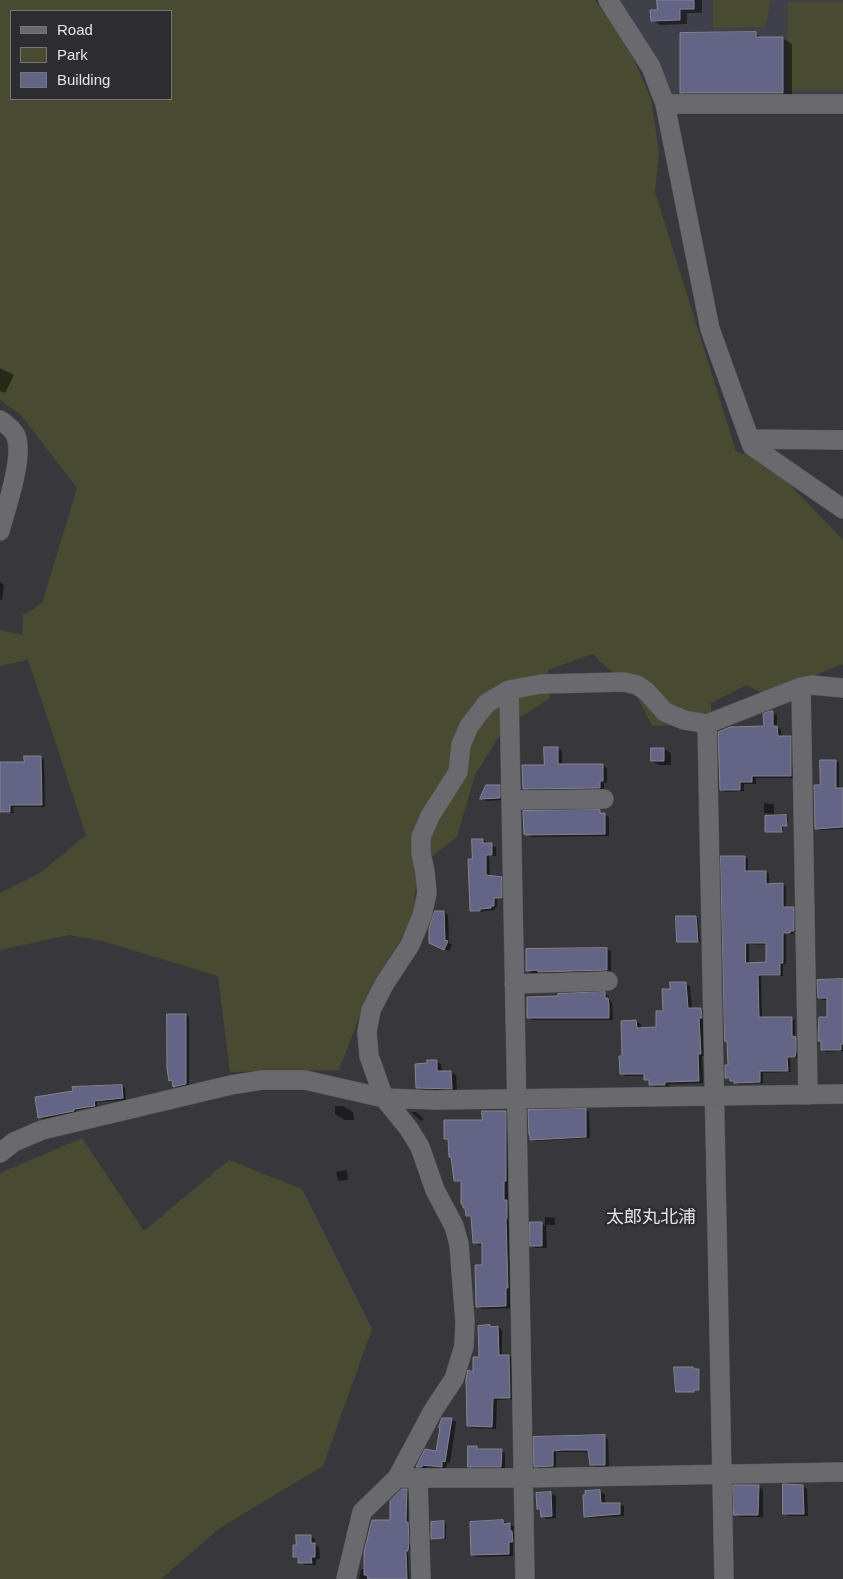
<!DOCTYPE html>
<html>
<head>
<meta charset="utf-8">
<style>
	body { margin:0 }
	#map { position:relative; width:843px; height:1579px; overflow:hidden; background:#37373c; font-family:Helvetica,sans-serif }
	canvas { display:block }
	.legend { position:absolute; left:10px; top:10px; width:162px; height:90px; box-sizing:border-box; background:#2d2d31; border:1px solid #767679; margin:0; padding:6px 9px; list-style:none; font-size:15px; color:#e3e4e6 }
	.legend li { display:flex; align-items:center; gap:10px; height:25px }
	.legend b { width:25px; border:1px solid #767679 }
</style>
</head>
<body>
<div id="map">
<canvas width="843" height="1579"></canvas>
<ul class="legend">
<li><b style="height:6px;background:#69696e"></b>Road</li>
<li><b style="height:14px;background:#484b32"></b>Park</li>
<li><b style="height:14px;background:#646486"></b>Building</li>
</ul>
</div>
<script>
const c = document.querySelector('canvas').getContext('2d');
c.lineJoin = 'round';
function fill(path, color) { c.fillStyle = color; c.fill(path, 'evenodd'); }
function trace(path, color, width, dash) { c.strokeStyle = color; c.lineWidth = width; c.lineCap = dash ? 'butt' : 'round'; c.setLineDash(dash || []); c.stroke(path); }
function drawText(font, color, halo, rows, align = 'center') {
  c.font = font + ' Helvetica,"Noto Sans JP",sans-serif'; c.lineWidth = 5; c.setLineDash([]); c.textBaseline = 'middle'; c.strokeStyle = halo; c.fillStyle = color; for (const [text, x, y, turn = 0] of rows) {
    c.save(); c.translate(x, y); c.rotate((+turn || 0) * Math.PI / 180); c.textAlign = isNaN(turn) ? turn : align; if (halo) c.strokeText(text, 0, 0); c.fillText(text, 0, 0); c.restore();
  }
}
fill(new Path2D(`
	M619,0h224v99h-171l-17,-39 -27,-48z`), '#40404b');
fill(new Path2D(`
	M0,0h595l32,43 24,56 8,52 -4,41 81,259 34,13 73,76v124l-78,31 -18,-10 -36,18v21l-59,2 -17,-34 -43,-38 -44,16 2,28 -45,29 -30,48 -18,62 -39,30 -6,53 -45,77 -28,73 -109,2 -12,-96 -116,-35 -33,-6 -69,15v-57l40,-20 46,-38 -58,-175 -28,6v-36l22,5 1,-20 19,-12 35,-115 -57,-74 -20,-14zM11,11h160v88h-160z
	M713,0h58l-6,27 -52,1z
	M788,2h55v88h-55z
	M82,1138l62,93 85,-71 73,29 70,140 -49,137 -103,62 -59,51h-161v-406z`), '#484b32');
fill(new Path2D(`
	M658,0h44v13h-15v11l-27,1 -8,-5 6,-9z
	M755,34l8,4h19l10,6v54h-101l-9,-6z
	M0,368l14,7 -9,18 -5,-2z
	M0,582l4,3 -2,15h-2z
	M773,713l4,2v12l4,3 1,7h8l5,3v38h-39v6h-12v7l-19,1 -4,-3 44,-62z
	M558,749l4,2v14h40l5,3v14l-3,1v7h-76l-4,-2 21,-22z
	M664,749l7,4v12h-12l-7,-4z
	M41,757l3,2 1,48h-32l1,6h-14v-50h25z
	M835,761l4,2v26h4v40l-23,1 -4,-2 5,-42z
	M500,786l4,3 1,11 -19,1 -5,-3z
	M764,803l10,1v10l-10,-1z
	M600,812l9,5v19l-78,1 -6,-4z
	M786,816l2,1v9h-5v6l-17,-1z
	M483,840l4,2v3l9,2v9h-7l1,21 12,1 4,2v19h-9v8h-2v3l-20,2 -4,-2 2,-50z
	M744,857l4,2v14l18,-1 3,2v11h14l3,1v22l7,1 4,1v22h-4v2h-7v30h-3v12h-22l1,43 29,-1 4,2v18l4,2 -1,18h-8l1,14 -28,1v10l-24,1 -12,-7 2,-11zM749,944l18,1v18l-18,1z
	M444,912l4,3 1,28 3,2 -3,6 -14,-6z
	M696,917l2,1 2,24 -22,-1z
	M606,949l5,2v21l-68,2 -11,-1 -5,-3z
	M843,980v71l-17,1 -4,-3v-7l-2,-1 9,-22 -1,-19h-5l-4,-3z
	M685,983l5,3 2,23h9l5,3 -1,44h-3l1,27 -34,1v3h-14l-9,-8 -1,-3h-19l-5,-3 3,-16 12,-35 5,2v5l16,-1 14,-38z
	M604,994l5,2v4l3,2 1,18h-80l-5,-2z
	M186,1015l3,2v68l-12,3 -7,-8 -2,-64z
	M436,1061l5,3 1,8h9l5,3 1,16 -35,-1 -5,-3 11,-22z
	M122,1086l3,2 1,12 -29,2v5l-21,3 1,2 -34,7 -4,-2z
	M335,1106h8l10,6 1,8h-9l-10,-6z
	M586,1110l3,2 1,26 -55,3 -4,-2z
	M411,1112h5l8,7 -3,2z
	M505,1112l5,3v68h-2v19l3,2 1,86h-2v18l-28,1 -5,-3 6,-39v-22h-4l-5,-3 -2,-24 -5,-3 -5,-32 -7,-3 -3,-22 -2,-1v-16l-5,-3z
	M345,1170l2,1 1,9 -8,1 -2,-1 -2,-8z
	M545,1217l10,1v7h-9l1,23h-11l-5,-2 11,-22 3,2z
	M498,1327l4,3v27l7,-1 4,2 1,41 -17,1 -1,29 -24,-1 -4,-2 6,-53z
	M693,1368l7,3v19h-5v2l-18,-1z
	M452,1420l4,2 -6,41h-3l-1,6 -19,-2 -1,2h-4l-5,-3 20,-13z
	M604,1437l4,2 1,28h-14l-4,-2 -1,-13h-34v16h-17l-4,-2v-28z
	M477,1447l3,2 22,2 3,2v15h-32l-4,-2z
	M758,1486l5,3v28h-23l-5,-3z
	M802,1486l5,3 1,27h-19l-5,-2z
	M407,1490l2,2 -1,32 2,1 1,17 -1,9h-2l1,28h-50l2,-10h4z
	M600,1492l5,2v10h14l5,2v10l-35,2 -4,-2z
	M551,1494l5,2v22l-9,1 -5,-3v-5l-4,-2z
	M503,1521l12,6 2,17h-4v12l-36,1 -5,-2z
	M444,1522l2,1v16l-14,-1z
	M310,1536l5,3v6l4,2 1,12h-4v6h-12l-9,-8z`), '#0007');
const building = new Path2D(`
	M657,0h37v9h-14v11l-29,1 -1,-11h7z
	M756,32v5h27v56h-103v-60z
	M770,711h3v15h4l1,10h13v40h-39v6h-12v8h-20l-2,-58 12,-5 34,-1 -1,-12z
	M544,747h14v17h45v17h-3v7l-77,1 -1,-24h22z
	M651,748h13v13h-13z
	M24,756h17l1,49h-32v7h-10v-50h24z
	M820,760h16v28h7v39l-28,2 -1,-44h6z
	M486,785h14v13l-20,1z
	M600,810v3h5v21l-79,1 -2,-1 -1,-23z
	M786,815l1,11h-6l1,6h-17v-16z
	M472,839h11v4h9v12h-6v20l16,2v21h-8v8h-3v2l-11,1v2h-10l-2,-52h4z
	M721,856h24v15h21v13l17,-1v24h11v24h-4v2h-7v30h-3v12h-22l1,42h33v19l4,1v15l-1,5h-8l1,14h-28v11l-26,1v-2h-4v-3h-5v-13h3l-1,-24h-2zM746,943h20v19l-20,1z
	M435,911h9l1,29 3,1 -4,9 -15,-7v-14z
	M676,916h20l2,26h-21z
	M607,948v22l-69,2v-2l-12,1v-22z
	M843,979v65h-2v6h-20v-9h-3l1,-24h8v-19h-9l-1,-18z
	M670,982h16l2,26h13l1,10h-3l2,36h-3l1,27 -34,1v3h-16v-5h-5v-6h-24l-1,-18h3l-1,-35 15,-1 1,8 19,-1v-16h7l-1,-22h8z
	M605,992v6h3l1,6v14h-82v-21l31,-1v-2z
	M167,1014h19v70l-13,3 -1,-7 -3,1 -2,-12z
	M427,1060h10v11h14l1,18 -36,-1 -1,-24 12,-1z
	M122,1085l1,13 -29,3 1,5 -21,3v2l-36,7 -3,-21 38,-6 -1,-4z
	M586,1109v28l-56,3v-5h-1l-1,-25z
	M482,1111h24v70h-2v19h3v19h-1l2,69h-2v18l-30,1 -1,-42h7v-22h-9l-2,-27h-5l-1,-8h-2v-4h-2v-23h-7l-3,-24h-2l-1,-18h-4v-19h38z
	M530,1222h12v24h-12z
	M490,1325v2l8,-1 1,29h10l1,43h-17l-1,29 -25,-1 -1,-47 2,-9 5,2v-15h6l-1,-31z
	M674,1367h19l1,2h5v21h-5v2h-18z
	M442,1418h10l-7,44 -3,-1v6l-20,-2v2h-6l9,-18 11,2 4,-23h-1z
	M605,1435v30h-15l-2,-15h-26l-9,1v15l-19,1 -1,-30z
	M468,1446h9v3h25l-1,18h-33z
	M783,1484l20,1 1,29h-21z
	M733,1485h26l-1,30h-24z
	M402,1489h5l-1,33h2l1,19 -1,10h-2l1,28h-39l-1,-4h-3v-23l8,-32h18v-19z
	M600,1490l1,13h19v11l-36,3 -1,-22h2v-4z
	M551,1492l1,24 -11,1 -1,-8h-3l-1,-16z
	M503,1520l1,4 6,-1v8h2l1,11h-4v12l-38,1 -1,-33z
	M444,1521v17l-13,1v-17z
	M296,1535h15v8h4v14h-4l1,6h-14v-6h-5v-12h3z`);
fill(building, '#646486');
trace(building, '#84858a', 1);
const minor = new Path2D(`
	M608,0l43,67 14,37 45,225 42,117 91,63
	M665,104h178
	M0,420c6,4 13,9 16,16 8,22 -10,72 -16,95
	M750,439l93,1
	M801,687l7,408
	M509,690c8,296 9,593 16,889
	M707,724l17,855
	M512,800l92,-1
	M514,984l94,-3
	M0,1153l14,-11 28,-12 189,-45 31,-5h43l79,18 52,2 407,-6
	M397,1478l37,-69 20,-30 10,-33 1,-24 -6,-78 -5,-18 -19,-36 -15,-43 -11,-18 -25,-31 -15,-42 -2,-24 4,-22 14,-27 25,-38 12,-29 5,-23 -2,-21 -4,-19v-16l9,-21 28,-44 3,-27 8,-19 18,-23 22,-13 32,-6 83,-2 13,3 9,6 19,21 19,8 23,4 94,-37 11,-2 31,3
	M418,1479l3,100
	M346,1579l16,-67 35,-34h125l321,-6`);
trace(minor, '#56565a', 20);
trace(minor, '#69696e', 19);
drawText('18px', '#e3e4e6', '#2d2d31', [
	["太郎丸北浦",651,1218]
]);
</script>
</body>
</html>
